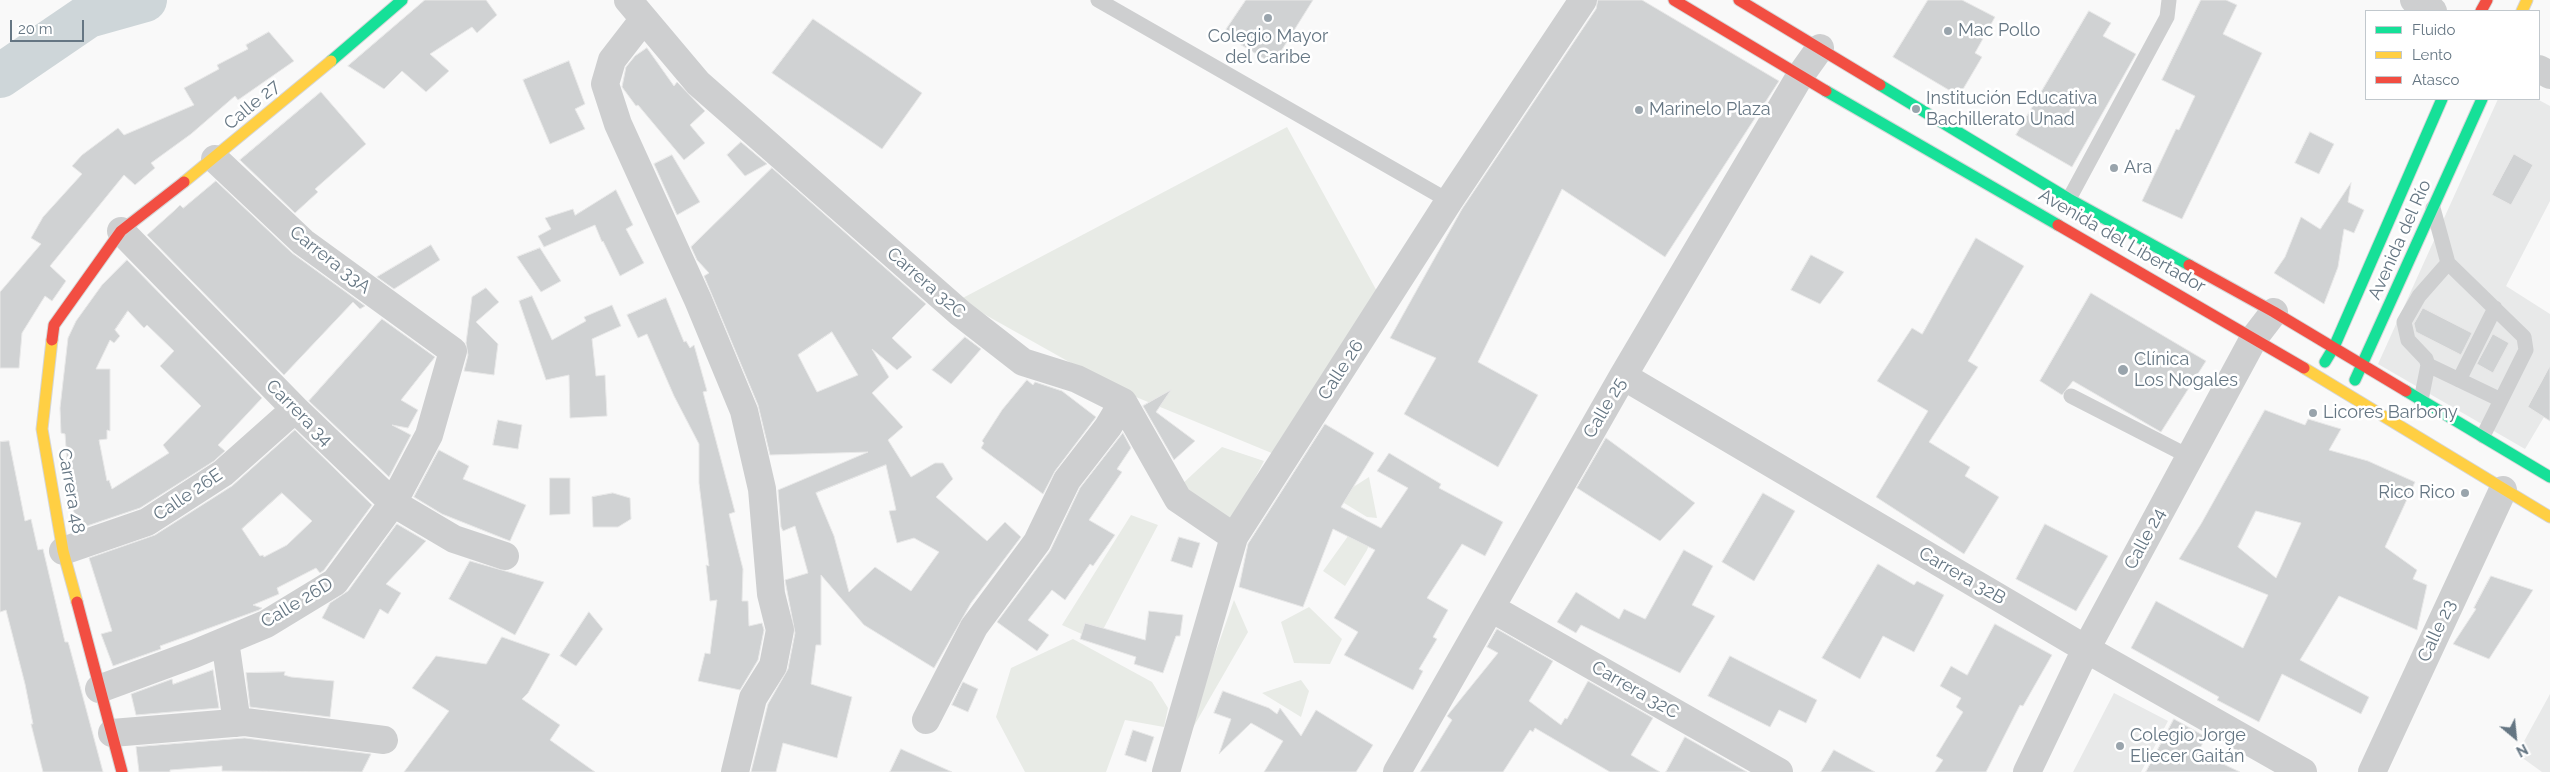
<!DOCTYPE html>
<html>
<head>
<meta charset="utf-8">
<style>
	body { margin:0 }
	#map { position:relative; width:2550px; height:772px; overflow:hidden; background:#f9f9f9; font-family:Raleway,sans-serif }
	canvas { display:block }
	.legend { position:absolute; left:2365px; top:10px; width:175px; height:90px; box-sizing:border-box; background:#fff; border:1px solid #c1c8cd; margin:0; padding:6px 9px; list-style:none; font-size:15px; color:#657683 }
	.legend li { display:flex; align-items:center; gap:10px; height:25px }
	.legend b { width:25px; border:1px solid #c1c8cd }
	.north { position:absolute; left:2490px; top:712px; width:50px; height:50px; -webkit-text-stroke:4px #fff; paint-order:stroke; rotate:152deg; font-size:14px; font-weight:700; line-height:20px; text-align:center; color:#657683 }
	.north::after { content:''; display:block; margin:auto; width:18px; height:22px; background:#657683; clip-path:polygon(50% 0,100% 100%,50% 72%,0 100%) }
	.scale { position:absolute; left:10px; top:20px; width:74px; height:22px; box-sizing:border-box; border:2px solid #657683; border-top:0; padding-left:6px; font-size:15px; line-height:18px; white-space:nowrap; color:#657683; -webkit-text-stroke:4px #fff; paint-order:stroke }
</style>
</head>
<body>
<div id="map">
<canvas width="2550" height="772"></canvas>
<ul class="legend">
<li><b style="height:6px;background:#16e098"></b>Fluido</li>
<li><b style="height:6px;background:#ffcf43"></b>Lento</li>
<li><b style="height:6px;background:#f24e42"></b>Atasco</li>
</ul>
<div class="north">N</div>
<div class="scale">20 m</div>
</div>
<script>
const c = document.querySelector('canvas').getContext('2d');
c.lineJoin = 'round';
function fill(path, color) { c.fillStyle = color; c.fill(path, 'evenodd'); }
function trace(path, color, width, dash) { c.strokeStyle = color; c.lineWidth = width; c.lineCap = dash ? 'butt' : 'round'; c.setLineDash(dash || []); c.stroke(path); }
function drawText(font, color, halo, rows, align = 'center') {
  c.font = font + ' Raleway,sans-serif'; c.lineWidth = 5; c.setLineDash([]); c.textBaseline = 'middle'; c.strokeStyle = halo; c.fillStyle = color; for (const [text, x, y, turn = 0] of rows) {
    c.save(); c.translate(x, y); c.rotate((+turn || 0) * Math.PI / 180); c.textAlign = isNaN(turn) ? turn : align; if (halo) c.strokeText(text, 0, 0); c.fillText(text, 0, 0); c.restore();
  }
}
fill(new Path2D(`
	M2498,99h39l13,7v95l-44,85 44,28v93l-25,42 -147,-85z
	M2114,693l54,28 -27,51h-68z
	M2550,694v78h-8l-25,-18z`), '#e8e9e9');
fill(new Path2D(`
	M1287,127l92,168 -105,159 -155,-64 -160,-90z
	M1222,447l42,14 -33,63 -51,-38z
	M1369,477l8,41 -10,-1 -31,-19z
	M1131,515l27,10 -61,116 -35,-16z
	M1356,525l18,6 -7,19 -22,36 -22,-15z
	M1234,600l14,32 -65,113z
	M1309,607l33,32 -12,25 -36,-1 -13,-41z
	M1073,639l79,43 16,26 -4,19 -39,-7 -19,52h-81l-29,-55 15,-49z
	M1301,680l8,11 -8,26 -39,-24z`), '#e8ebe6');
trace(new Path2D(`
	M0,76l88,-60 57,-16`), '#ced6d9', 44);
const building = new Path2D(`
	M425,0h61l11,15 -20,18 -5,-6 -42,27 19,17 -23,21 -24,-21 -18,18 -36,-23z
	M1246,0h67l-40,64 -50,-30z
	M1598,0h44l137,81 -114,176 -103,-68 -84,173 60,33 -40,72 -94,-53 32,-56 -46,-20 72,-129 134,-200z
	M1928,0h34l33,17 -20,36 7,4 -23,39 -66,-39z
	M2201,0h25l11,5 -14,29 39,19 -80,166 -40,-18 34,-72 3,1 16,-34 -33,-16z
	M2089,11l22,12 -8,13 33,18 -64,113 -56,-32z
	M813,19l109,74 -40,56 -110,-76z
	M269,32l25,29 -56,39 -3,-4 -44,38 -40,29 4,5 -20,17 -11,-10 -74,91 16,15 -14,20 -7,-5 -23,37 -3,35h-19v-76l41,-48 -10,-6 12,-21 39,-43 -10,-8 10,-11 36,-27 6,7 70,-30 -10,-17 35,-19 -2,-4 31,-16 -2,-4z
	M647,48l27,38 3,-4 28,29 -15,14 15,18 -21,17 -46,-55 -2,1 -14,-19 4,-20 9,-11z
	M569,61l16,43 -10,5 10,20 -35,15 -27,-64z
	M321,92l45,52 -51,45 3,3 -23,21 -55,-53z
	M2310,132l24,12 -15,30 -24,-11z
	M741,142l26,22 -22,12 -18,-21z
	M2514,154l19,11 -22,40 -19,-10z
	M672,155l28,47 -23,13 -23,-51z
	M772,168l154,136 -34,34 20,19 -15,13 -25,-21 17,28 -17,16 31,34 -15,13 23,37 24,-14h8l10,16 -17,18 51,44 18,-19 16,15 -50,66 -37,65 -70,-43 -43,-50v70h-5l-5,39 41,13 -15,61 -54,-15 -7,29h-25l17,-68 20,-35 7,-36 -10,-53 23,-7 -13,-47 -12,5 -2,-4 -3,-37 90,-38 -98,3 -12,-50 -54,-129 5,-3 -12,-13 -6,-13zM832,332l26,43 -41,17 -19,-37zM886,465l10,45 -7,1 8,32 17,-5 25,14 -28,39 -36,-24 -26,25 -15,-56 -18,-43z
	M216,181l76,72 73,53 -5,3 -7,-7 -69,73 -137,-140 28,-25 5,-5 3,3z
	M2351,183l-3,19 16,8 -10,23 -10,-4 -6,38 -14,37 -50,-31 11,-16 16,-40 19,12z
	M616,190l17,35 -7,4 18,34 -24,13 -17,-35 -1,1 -7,-17 -51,22 -6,-11 13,-7 -6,-11 28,-9 2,6z
	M1976,238l48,28 -56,95 10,6 -49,75 41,25 -5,9 34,21 -35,57 -88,-57 52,-86 -51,-30 35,-53 10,6z
	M431,245l9,15 -46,29 -17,-12z
	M540,248l21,33 -20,11 -24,-35z
	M1811,255l33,17 -24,32 -29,-14z
	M127,260l135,138 -44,47 7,6 -11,10 -74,47 -62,21 -9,-37 6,-1 -8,-29 -2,-28 -4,-1 -1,-25 8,-70 8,-17 26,-36zM128,311l16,17 3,-3 27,26 -14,15 41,40 -38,39 6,8 -57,36 -3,-9 -2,1 -8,-41 8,-1v-9l3,1v-62h-14l14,-29 4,3 6,-7 -5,-6z
	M486,288l13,14 -23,20 22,22 -4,31 -30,-4 4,-16 -2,-12 6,-46z
	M2091,293l115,68 -45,71 -88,-51 -11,14 -22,-14z
	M532,296l20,44 34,-19 -2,-4 28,-12 9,21 -29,13 4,37 9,-1 2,41 -37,2 -1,-43 -23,5 -27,-79z
	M666,298l18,44 2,-1 4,7 4,-3 13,46 -4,1 32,120 -6,2 14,55 -1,32h6l1,25 13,-3 2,7 -6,30 -18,30 -42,-9 7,-28 5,1 7,-54 -7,1 -4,-36 3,1 -10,-83v-39l-25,-48 -27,-62 -9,4 -11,-23z
	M2423,308l49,25 -11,22 -45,-23 -2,-8z
	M382,319l53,38 -34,43 17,10 -10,18 -16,-3 19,10 -22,42 -80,-76z
	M2493,334l16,9 -16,30 -16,-9z
	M965,337l16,12 -30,35 -19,-14z
	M2550,366v55l-22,-14z
	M1027,380l6,5 2,-3 27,9 34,26 -41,54 -12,23 -62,-46 3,-5 -2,-2 20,-31z
	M1171,390l-15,22 39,29 -21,19 -31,-54z
	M2265,410l40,15 3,-6 33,10 -12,21 39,11 47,21 -30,65 32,23 -4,9 14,6 -10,45 -78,-34 -39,64 69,37 -8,17 -79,-40 -23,48 -42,-22 2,-3 -88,-49 25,-47 87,47 25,-53 -89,-36 22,-35zM2256,511l45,12 -25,55 -38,-31z
	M498,420l24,5 -4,24 -25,-4z
	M1325,424l49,29 -33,54 40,21 27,-40 -31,-17 12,-18 52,31 -2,4 64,34 -18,34 -23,-12 -35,54 21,12 -15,27 4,2 -18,30 4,2 -10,19 -69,-35 14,-23 -24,-14 41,-68 -42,-21 -30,78 -64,-20 9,-43z
	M295,430l77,75 -48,65 -4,3 -4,-5 -39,20 2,6 -26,11 9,3 -3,2 -99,36 1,3 -48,17 -12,-32 11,-3 -23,-73 66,-23 77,-49zM282,493l30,28 -25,24 -23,12 -1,-2 -3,1 -18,-27z
	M1123,433l8,15 -14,21 5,3 -33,48 26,15 -22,31 -3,-2 -25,36 -13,-10 -24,30 21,15 -12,16 -40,-29 53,-71 30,-63z
	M1606,438l89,65 -35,38 -83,-53z
	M9,441l16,80 6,-2 7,31 5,-1 22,93h3l1,3 34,127h-60l-12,-48h2l-8,-40 -19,-74 -6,2v-170z
	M439,450l30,16 -6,13 63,26 -16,36 -68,-27 -28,-17z
	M550,478h20v36l-20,1z
	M613,493l17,5 1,21 -13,8h-25l-1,-30z
	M1763,493l32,18 -41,70 -32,-19z
	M397,524l29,17 -40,43 15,9 -13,21 -8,-5 -16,30 -42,-21 8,-15 18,-12z
	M2045,524l63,32 -32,55 -60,-32z
	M1179,537l21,6 -8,25 -21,-7z
	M1684,550l29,16 -21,39 23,11 -35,57 -99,-48 -5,8 -19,-11 19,-30 43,27 5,-10 21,10z
	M470,561l74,21 -29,53 -66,-36z
	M1878,564l36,21 3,-4 27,14 -30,57 -31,-16 -23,43 -38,-21z
	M2491,576l42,14 -44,69 -36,-15 23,-35 -2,-1z
	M1149,611l34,4 -3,21h-4l-13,37 -29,-9 2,-7 -56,-18 5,-16 60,17z
	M589,612l14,17 -27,37 -16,-10z
	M1995,624l57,31 -29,51 -3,-1 -34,67h-51l8,-12 -7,-4 27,-44 -7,-5 5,-9 -21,-12 11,-20 16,9z
	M1497,629l56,32 -24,40 32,24 4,-7 2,1 21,-38 65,37 -22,37 29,17h-50l-75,-44 -2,4 -3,-2 -27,42h-83l32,-52 -5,-4 51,-63 -11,-6z
	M502,637l48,17 -22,39 -6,6 38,26 -10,15 45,32h-191l45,-61 -37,-23 24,-32 50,8z
	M1730,656l87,44 -11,23 -27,-13 -9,17 -62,-31z
	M213,670l6,38 -83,7 -5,-21 41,-15 1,5z
	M285,672l-1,3 7,2 43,4 -4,36 -80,-10 -4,-34z
	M963,682l15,7 -10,23 -16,-7z
	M1223,691l46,17 8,6 3,-6 21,28 15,-26 57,35 -17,27h-92l19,-31 -32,-18 -32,31 12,-35 -17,-6z
	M2174,719l32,18 -8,15 42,20h-94z
	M1133,730l21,7 -8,25 -21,-7z
	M1685,737l62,35h-81z
	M245,738l126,16 -9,18 -140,-1v-5l-52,4v2h-31l-3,-25z
	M901,749l51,23h-62z
	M1834,750l41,22h-54z`);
fill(building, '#d0d2d3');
trace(building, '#e8e8e8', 1);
const fast = new Path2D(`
	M331,61l71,-61
	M1880,85l189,114 120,66
	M1826,91l232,134
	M2325,362l9,-15 108,-248
	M2355,380l127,-281
	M2406,391l144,86`);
const slow = new Path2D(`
	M2522,11l5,-11
	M184,182l147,-121
	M52,340l-10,89 21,122 14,51
	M2304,368l246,149`);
const jam = new Path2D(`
	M1674,0l152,91
	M1739,0l141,85
	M2481,11l6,-11
	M2058,225l246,143
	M2189,265l85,47 132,79
	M52,340l2,-15 67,-94 63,-49
	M77,602l45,170`);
trace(fast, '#d5d6d7', 13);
trace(slow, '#d5d6d7', 13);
trace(jam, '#d5d6d7', 13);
trace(new Path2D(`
	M1098,0l351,201
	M2069,199l98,-182 2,-17
	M2433,208l15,55 76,74 2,13 -43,86
	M2428,365l73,35
	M2459,380l36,-72
	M2071,396l119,61
	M2421,400l7,-35 -2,-6 -18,-19 -4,-18 15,-26 29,-33`), '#cecfd0', 15);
trace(new Path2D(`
	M628,0l70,83 262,230 63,49 54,17 46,23 55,97 56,38
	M2414,0l19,11
	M643,20l-31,40 -7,24 13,40 80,176 46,111 18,78 9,105 9,36 -7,36 -20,32 -18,74
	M2539,69l11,6
	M121,231l174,178 98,94 61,36 51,17
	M1623,376l463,273 217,123
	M63,551l84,-29 76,-49 72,-64
	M1491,608l288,164
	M225,641l12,82
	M99,689l95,-35 72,-30 69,-42 58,-79 36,-68 24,-84 -150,-109 -88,-83
	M926,720l48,-93 63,-85 30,-62 41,-53 15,-25
	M112,733l133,-11 139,18
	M1166,772l68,-235 215,-336 134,-201
	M1397,772l226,-396 177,-300 20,-28
	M2027,772l59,-123 168,-311 20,-26
	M2372,772l131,-282`), '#cecfd0', 28);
trace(fast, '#16e098', 11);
trace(slow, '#ffcf43', 11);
trace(jam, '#f24e42', 11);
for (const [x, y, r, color] of [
	[1268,18,5,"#99a4ac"],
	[1948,31,5,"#99a4ac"],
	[1916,109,5,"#99a4ac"],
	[1639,110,5,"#99a4ac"],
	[2114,168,5,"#99a4ac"],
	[2123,370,6,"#99a4ac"],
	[2313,413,5,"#99a4ac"],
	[2465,493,5,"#99a4ac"],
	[2120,746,5,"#99a4ac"]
]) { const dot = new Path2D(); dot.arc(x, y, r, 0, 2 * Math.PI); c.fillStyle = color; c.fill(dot); trace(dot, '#fff', 2); }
drawText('18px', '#657683', '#fff', [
	["Mac Pollo",1958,31],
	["Colegio Mayor",1268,37,"center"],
	["del Caribe",1268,58,"center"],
	["Institución Educativa",1926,99],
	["Bachillerato Unad",1926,120],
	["Marinelo Plaza",1649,110],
	["Ara",2124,168],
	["Clínica",2134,360],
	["Los Nogales",2134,381],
	["Licores Barbony",2323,413],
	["Rico Rico",2455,493,"right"],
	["Colegio Jorge",2130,736],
	["Eliecer Gaitán",2130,757]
], 'left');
drawText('18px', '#657683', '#fff', [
	["Calle 27",252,105,-40],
	["Avenida del Río",2400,240,-66],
	["Avenida del Libertador",2122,241,30],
	["Carrera 33A",330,260,38],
	["Carrera 32C",926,283,41],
	["Calle 26",1341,370,-57],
	["Calle 25",1605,408,-60],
	["Carrera 34",299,413,45],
	["Carrera 48",71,491,80],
	["Calle 26E",188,495,-34],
	["Calle 24",2145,539,-62],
	["Carrera 32B",1962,576,30],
	["Calle 26D",297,603,-31],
	["Calle 23",2437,631,-65],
	["Carrera 32C",1635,690,30]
]);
</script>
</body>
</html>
